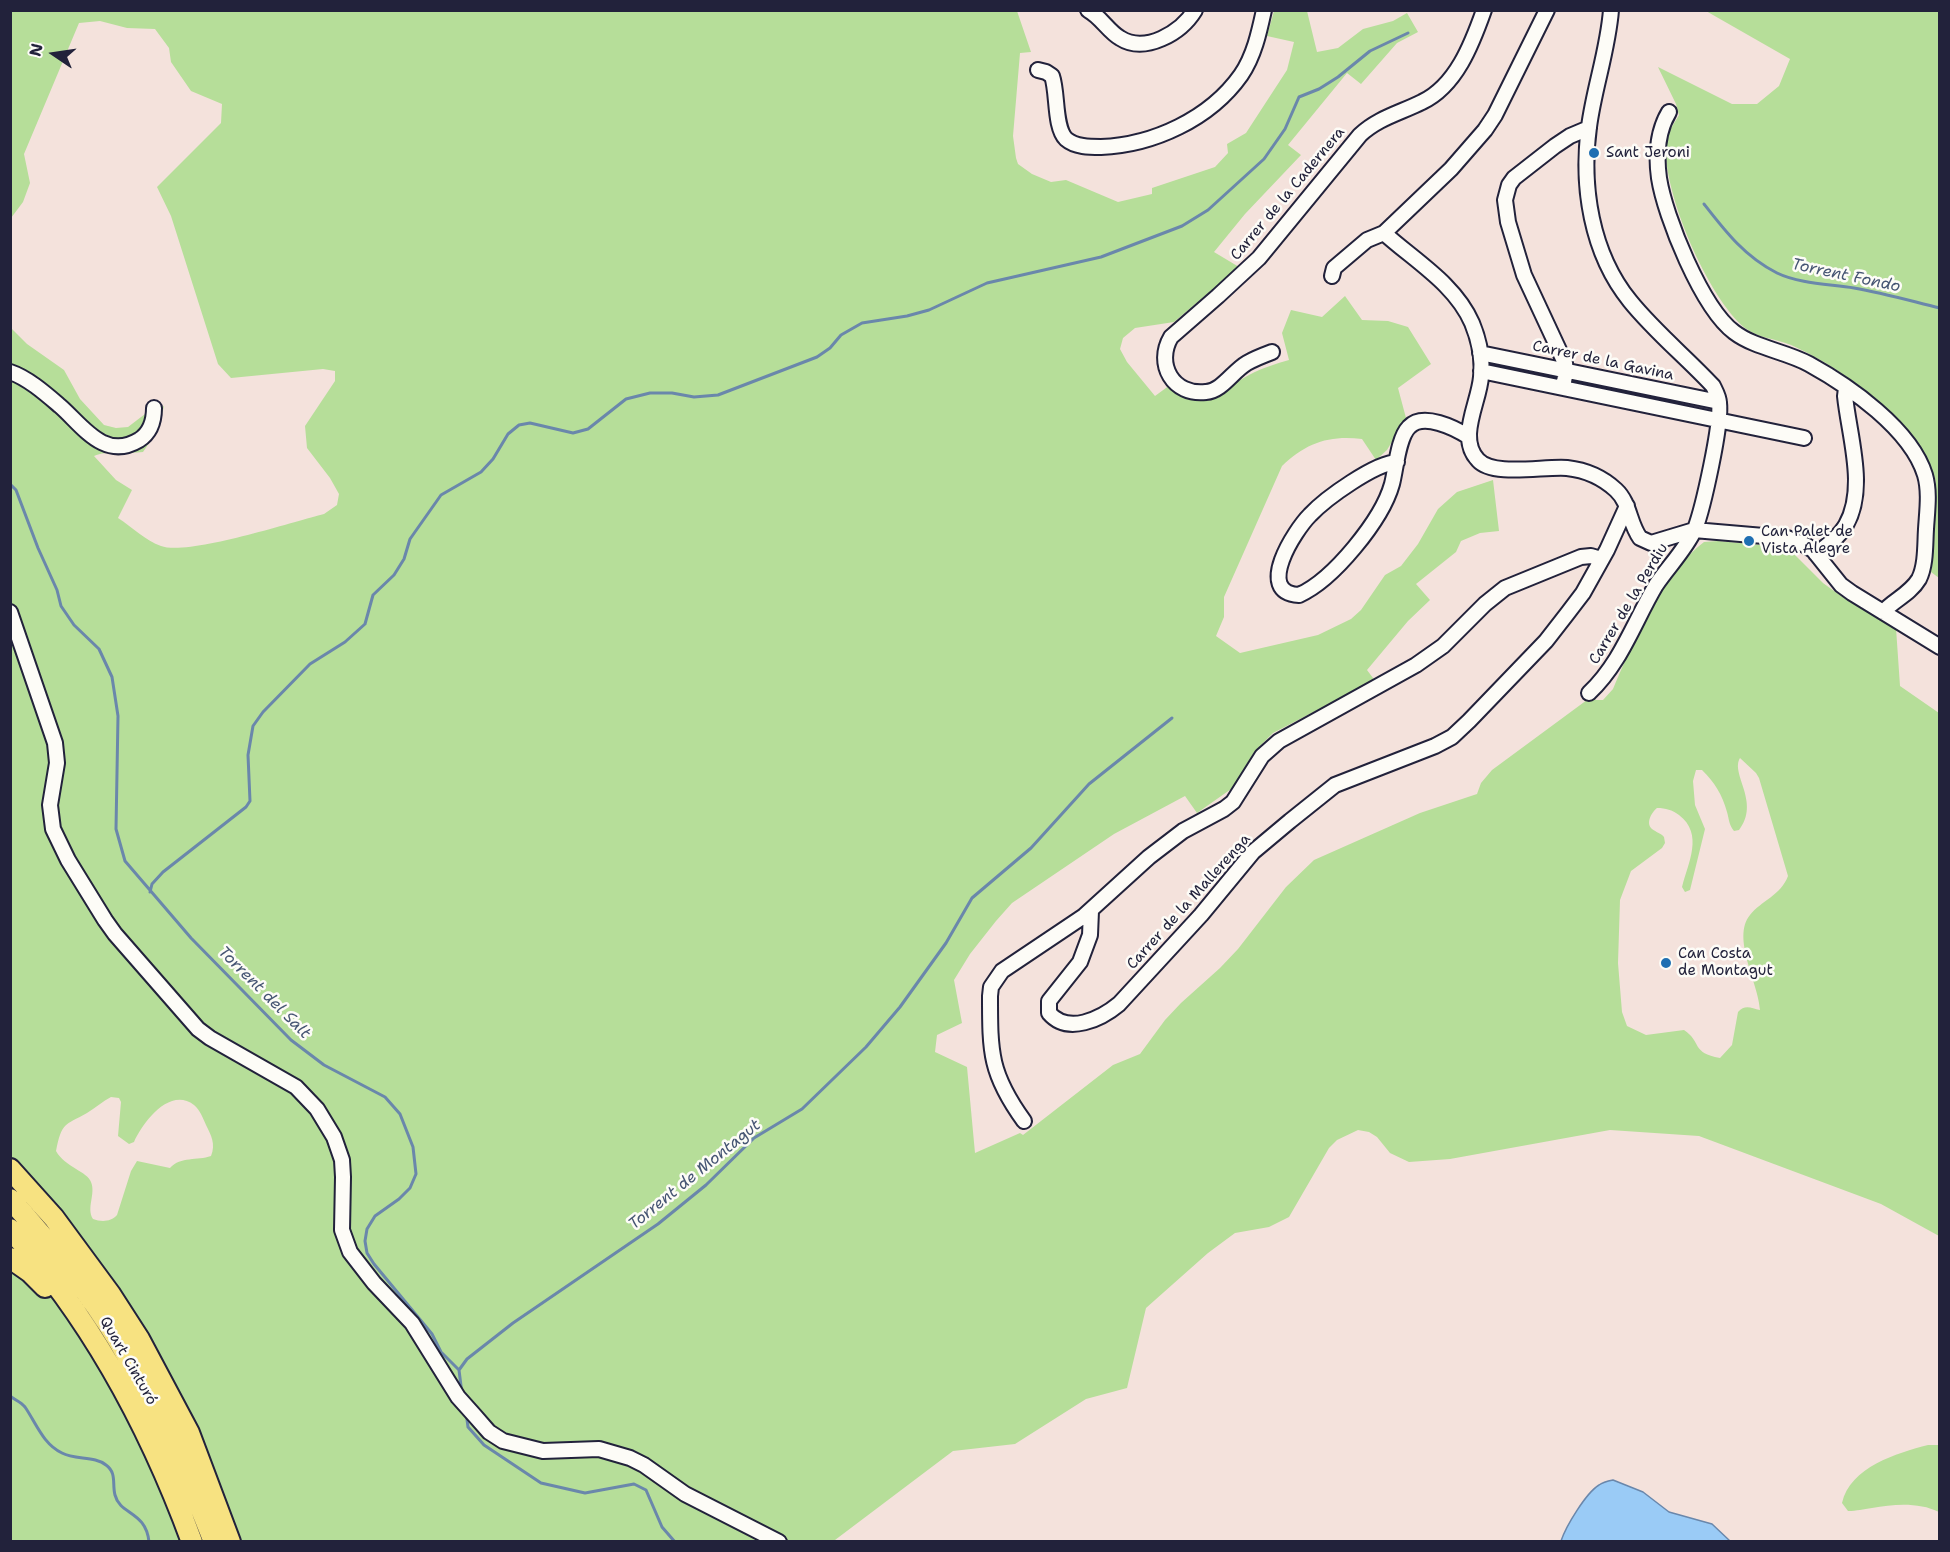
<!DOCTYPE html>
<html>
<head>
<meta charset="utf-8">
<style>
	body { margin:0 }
	#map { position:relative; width:1950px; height:1552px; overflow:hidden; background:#f4e2dc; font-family:"Shantell Sans",sans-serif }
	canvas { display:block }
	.frame { position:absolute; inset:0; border:12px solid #22223b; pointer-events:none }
	.north { position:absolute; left:24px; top:24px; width:60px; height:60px; -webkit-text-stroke:4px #fdfcf7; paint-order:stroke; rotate:283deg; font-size:16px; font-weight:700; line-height:24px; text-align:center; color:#22223b }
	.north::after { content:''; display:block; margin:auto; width:21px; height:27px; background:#22223b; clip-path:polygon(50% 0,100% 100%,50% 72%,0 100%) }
</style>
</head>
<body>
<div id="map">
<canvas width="1950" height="1552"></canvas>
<div class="frame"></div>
<div class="north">N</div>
</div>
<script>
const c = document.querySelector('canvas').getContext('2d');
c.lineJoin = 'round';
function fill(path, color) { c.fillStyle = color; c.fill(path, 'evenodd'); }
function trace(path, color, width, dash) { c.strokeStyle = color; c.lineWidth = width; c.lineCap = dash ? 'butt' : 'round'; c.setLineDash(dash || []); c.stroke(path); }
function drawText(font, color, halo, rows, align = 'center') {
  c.font = font + ' "Shantell Sans",sans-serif'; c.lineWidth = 5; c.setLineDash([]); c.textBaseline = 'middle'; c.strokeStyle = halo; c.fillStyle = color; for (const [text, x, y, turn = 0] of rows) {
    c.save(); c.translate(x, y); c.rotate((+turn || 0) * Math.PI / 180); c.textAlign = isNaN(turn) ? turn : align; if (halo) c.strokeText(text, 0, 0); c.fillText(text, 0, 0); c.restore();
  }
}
fill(new Path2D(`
	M10,11h1007l14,41 -11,1 -7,83 3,22 2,6 14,10 19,8 15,-2 52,22 34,-8v-6l63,-21 13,-14 -1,-9 19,-11 41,-63 7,-28 -27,-6 7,-25h33l10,41 21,-4 25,-19 30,-8 14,-8 11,19 -21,11 -36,41 -14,-11 -59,72 13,10 -56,59 -31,38 25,15 -65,55 -39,6 -12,10 -3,11 7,13 28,34 15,-11c41,30 44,9 79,-10 13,-7 26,-11 40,-15l-7,-27 9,-23 31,7 23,-21 17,24 26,1 20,6 23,37 -33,24 8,30 -19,32 -11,10 -14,-21c-33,-4 -56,4 -80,27l-58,131v20l-8,19 24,17 78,-18 33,-16 10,-9 24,-35 16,-9 17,-22 20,-35 19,-17 36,-12 6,51 -19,2 -19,8 -5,11 -40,32 14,16 -22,21 -41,49 9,12 -22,9 -81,42 -19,19 -20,35 -37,26 -12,-17 -71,38 -102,69 -16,18 -26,33 -16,26 8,43 -25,12 -2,17 32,15 8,86 45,-20 3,2 90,-70 27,-11 25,-34 16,-17 39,-35 18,-19 48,-62 28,-27 106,-47 57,-19 4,-11 11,-13 99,-73 5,3h7l10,-11c19,-45 51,-117 91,-147l14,-1 66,6 5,2 34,34 18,13 55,32 4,58 39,27v523l-58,-32 -182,-68 -89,-6 -160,29 -41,3 -19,-9 -13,-16 -8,-5 -11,-2 -21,10 -8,8 -40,69 -20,10 -34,6 -27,20 -62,55 -19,80 -41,11 -71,45 -62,7 -118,89 1,1h-825v-1213l16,16 37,26 16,29 24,26 12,3 12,-1 17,-13 19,-8 -6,24 -15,22c-16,2 -36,-2 -49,4l22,24 16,10 -14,28c14,9 28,23 43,28 27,10 131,-24 163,-32l13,-9 2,-11 -9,-16 -23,-30 -2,-22 30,-45v-10l-12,-2 -92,9 -13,-14 -47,-148 -14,-29 64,-64 1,-19 -31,-13 -20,-29 -2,-14 -14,-19 -28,-1 -27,-7 -21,2 -55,131 6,29 -7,19 -12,16zM1740,758l16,15 3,5 29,98c-7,19 -27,25 -38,39 -19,23 9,69 10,95 -9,-2 -15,-6 -22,2l-6,33 -12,13c-29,-5 -18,-16 -36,-28l-38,5 -19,-9 -5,-14 -4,-49 2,-63 11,-29 31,-23 3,-5 -1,-6c-3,-4 -11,-6 -13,-9 -5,-6 1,-16 6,-20 9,0 15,2 22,7 25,19 9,48 3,72l3,5 5,-2 15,-61 -10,-24 -2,-24 3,-11h6c13,13 20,24 25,42 2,7 2,13 7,19l5,-1c22,-28 -9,-56 1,-72zM111,1097l8,1 2,4 -3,34 11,8 5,-2c8,-18 35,-56 60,-37 6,5 9,13 12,20 5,10 10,19 5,31 -14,5 -30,0 -41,12l-33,-7 -6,10 -14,44c-6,7 -16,7 -24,4 -7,-11 3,-25 -2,-37 -3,-10 -26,-15 -35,-31 6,-29 8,-25 31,-38 8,-5 16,-12 24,-16z
	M1706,11h233v567l-8,-6 5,-90c-14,-57 -93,-114 -145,-137 -14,-6 -34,-7 -46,-17 -37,-30 -83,-137 -79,-184 1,-11 7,-19 13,-29l-3,-11 -18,-37 74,37h25l22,-18 11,-27z
	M1928,1445h11v67c-20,-10 -45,-8 -67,-4 -9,1 -15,3 -24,3l-6,-8c8,-36 55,-50 86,-58z`), '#b6de99');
const water = new Path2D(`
	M1613,1480l30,12 26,20 43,12 18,17h-169c5,-15 25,-48 38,-56 4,-3 9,-4 14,-5z`);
fill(water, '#9acbf6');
trace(water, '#6a87ab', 1.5);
trace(new Path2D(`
	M1704,204c21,27 41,53 73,69 23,11 52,11 77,15 29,5 57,13 86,20
	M10,484l6,6 22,58 19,42 4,16 13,19 25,24 13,28 6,39 -2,113 9,32 66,77 100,102 33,25 61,32 15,17 13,33 3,27 -6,14 -11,11 -24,17 -8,13 -2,12 2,12 7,11 58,70 9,18 18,18 3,24
	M150,892l2,-8 11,-12 83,-65 4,-6 -2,-46 5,-29 10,-14 47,-48 35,-22 20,-18 8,-29 21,-20 10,-16 6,-20 31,-44 40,-23 12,-13 15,-25 11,-9 11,-2 43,10 15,-4 38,-30 24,-6h22l22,4 24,-2 99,-38 13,-9 11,-13 21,-12 45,-7 22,-6 58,-27 114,-26 81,-31 26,-16 56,-51 21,-30 14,-32 20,-8 19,-12 32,-26 38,-18
	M459,1370l8,-11 46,-36 145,-99 48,-39 48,-47 48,-29 64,-62 34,-40 46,-64 26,-45 59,-50 58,-64 83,-66
	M10,1396c5,4 11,6 15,11 11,16 18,37 37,46 13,7 33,3 44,12 11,8 6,19 9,30 5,20 31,16 34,47
	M466,1412l2,15 16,18 57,38 44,10 49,-9 12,6 16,37 13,15`), '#6a87ab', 3);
const minor = new Path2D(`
	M1088,10c13,7 20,21 32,28 25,16 61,-5 75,-28
	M1038,70l8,2 6,4c6,17 2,51 14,63 9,8 24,8 35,8 52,-2 109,-28 140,-72 13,-19 18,-42 23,-65
	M1669,112c-12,20 -13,44 -10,66 6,39 43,130 75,154 21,16 51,19 75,32 40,22 102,65 116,111 5,17 2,37 1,54 -1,16 0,36 -7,50 -9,15 -25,21 -36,33
	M1384,233c31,28 71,51 88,90 7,17 11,36 9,54 -2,26 -24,61 -3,83 15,17 66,6 89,8 18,2 35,9 49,22 14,13 13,33 24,48l11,5 43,-13 93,8 18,7 8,5 28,35 11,8 88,54
	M1332,276l2,-8 33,-28 17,-7 67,-64 34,-39 10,-15 52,-105
	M1272,352c-8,3 -18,7 -25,11 -14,8 -25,28 -41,29 -33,4 -51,-28 -35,-55l47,-41 41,-38 101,-123c18,-17 40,-22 62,-33 34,-16 50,-58 62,-92
	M1480,353l239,49
	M1481,371l323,67
	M10,372c18,6 36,22 50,34 22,19 44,55 79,34 11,-7 15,-19 15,-32
	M1563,387l3,-16 -1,-8 -41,-88 -16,-53 -3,-22 4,-15 5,-7 41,-32 15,-10 19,-8
	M1397,462c-22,1 -71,36 -87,53 -15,15 -56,78 -11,80 34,-15 83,-75 93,-111 4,-15 6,-46 17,-57 14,-15 46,1 60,10
	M1816,554c11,-8 23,-17 30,-29 21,-37 3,-89 -1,-129l1,-8
	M10,612l45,131 2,20 -7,42 3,24 15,31 37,60 10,14 83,95 12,9 86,49 21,22 17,28 8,23 1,17 -1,53 8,22 24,31 38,40 46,74 17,19 14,16 14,9 40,10 56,-2 31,9 14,7 41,29 94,48
	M1589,693c32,-30 45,-71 67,-108 12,-18 30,-36 39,-56 8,-21 27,-105 24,-126 0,-6 -3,-11 -6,-17 -27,-29 -58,-54 -83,-85 -39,-48 -49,-115 -41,-174 5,-39 19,-77 22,-117
	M1091,911l-1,24 -10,27 -31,39v12c19,22 52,6 70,-9l82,-89 52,-63 37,-31 45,-36 100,-39 17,-9 17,-16 77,-80 21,-27 16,-21 24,-43 20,-44
	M1024,1121c-34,-47 -34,-68 -34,-125l1,-9 11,-16 82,-55 65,-59 34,-26 41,-22 9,-7 29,-46 17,-15 137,-76 27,-19 42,-42 20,-16 76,-31 10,-1 10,3`);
const highway = new Path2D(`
	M10,1169l44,49 56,76 29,45 50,94 41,109
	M10,1199c40,44 77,90 108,141 38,64 69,132 96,202
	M10,1229c82,90 140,199 182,313
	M10,1258l20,14 15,15`);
trace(minor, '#22223b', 18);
trace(highway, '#22223b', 24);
trace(minor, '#fdfcf7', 14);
trace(highway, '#f7e281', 20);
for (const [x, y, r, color] of [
	[1594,153,6,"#1f6fb2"],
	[1749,541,6,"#1f6fb2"],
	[1666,963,6,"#1f6fb2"]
]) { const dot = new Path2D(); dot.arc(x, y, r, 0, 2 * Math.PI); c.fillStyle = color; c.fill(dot); trace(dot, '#fdfcf7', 2); }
drawText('15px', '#22223b', '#fdfcf7', [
	["Sant Jeroni",1606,153],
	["Can Palet de",1761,532],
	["Vista Alegre",1761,549],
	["Can Costa",1678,954],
	["de Montagut",1678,971]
], 'left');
drawText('15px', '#22223b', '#fdfcf7', [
	["Carrer de la Cadernera",1288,194,-50],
	["Carrer de la Gavina",1603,361,12],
	["Carrer de la Perdiu",1629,604,-59],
	["Carrer de la Mallerenga",1189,902,-48],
	["Quart Cinturó",128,1361,60]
]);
drawText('italic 16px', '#465573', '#fdfcf7', [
	["Torrent Fondo",1846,276,12],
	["Torrent del Salt",264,993,45],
	["Torrent de Montagut",695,1175,-39]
]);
</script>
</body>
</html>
